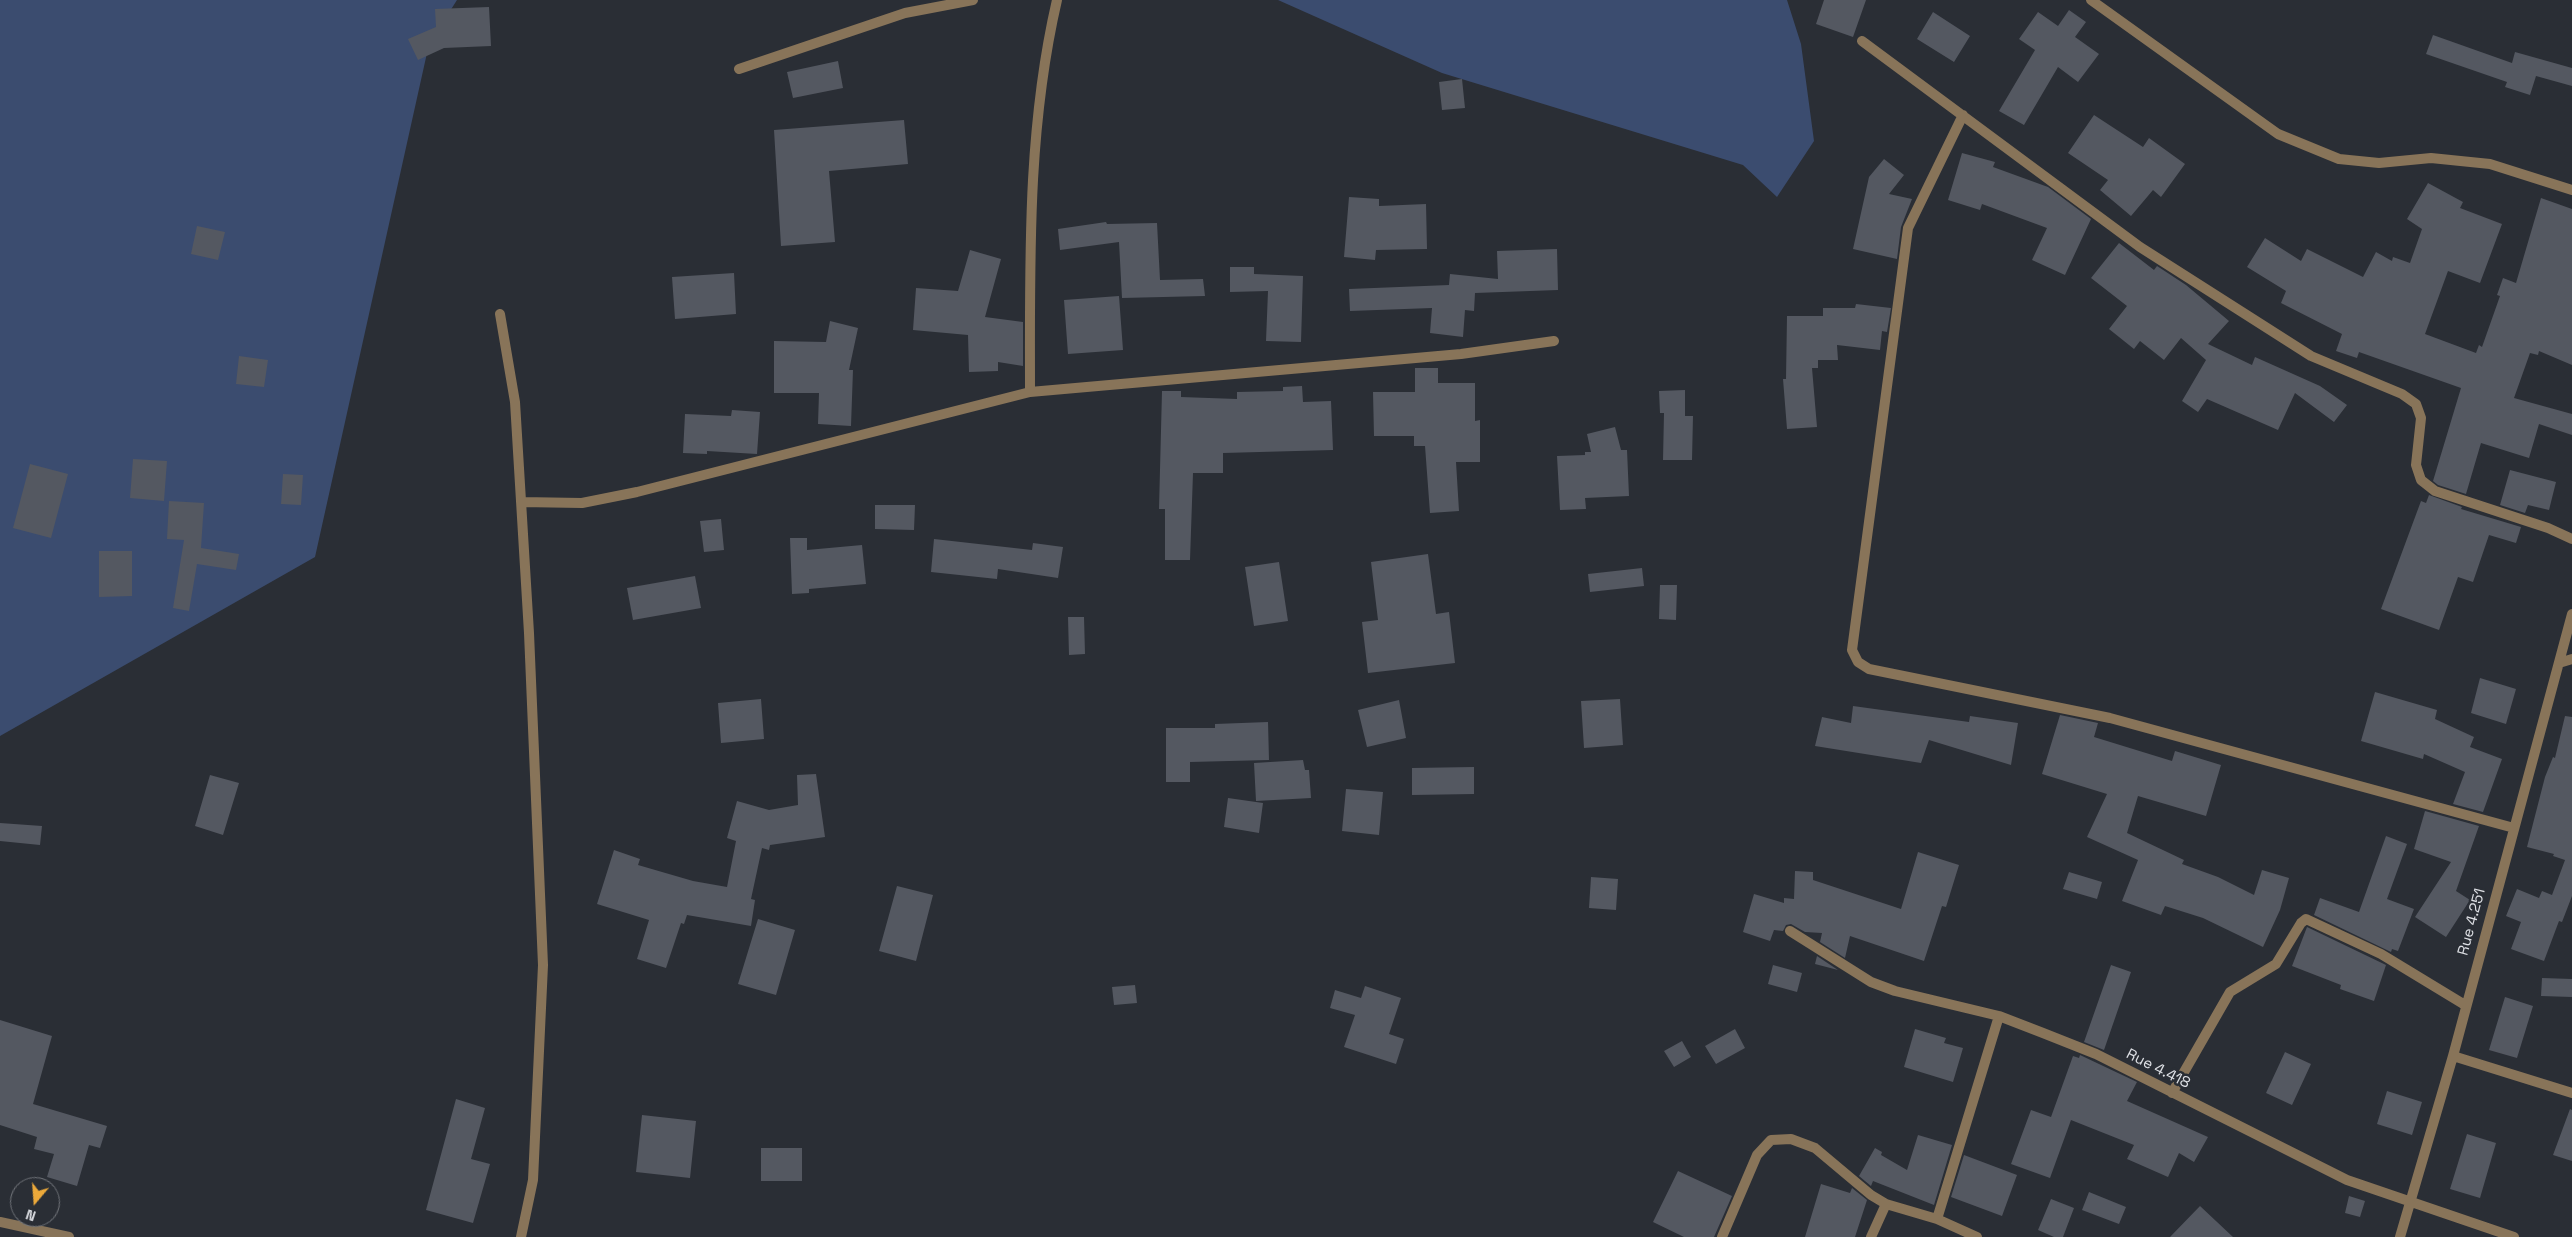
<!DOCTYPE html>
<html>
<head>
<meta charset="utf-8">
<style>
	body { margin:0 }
	#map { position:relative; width:2572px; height:1237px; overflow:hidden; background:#2a2e35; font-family:"Space Grotesk",sans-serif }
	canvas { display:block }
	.north { position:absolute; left:10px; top:1177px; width:50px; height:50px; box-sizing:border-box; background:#2a2e35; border:1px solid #72757b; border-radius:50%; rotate:198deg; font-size:14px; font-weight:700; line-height:20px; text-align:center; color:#dee0e5 }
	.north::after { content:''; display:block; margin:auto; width:18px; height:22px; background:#eca93a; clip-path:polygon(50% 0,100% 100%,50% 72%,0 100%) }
</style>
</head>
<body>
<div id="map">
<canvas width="2572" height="1237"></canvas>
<div class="north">N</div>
</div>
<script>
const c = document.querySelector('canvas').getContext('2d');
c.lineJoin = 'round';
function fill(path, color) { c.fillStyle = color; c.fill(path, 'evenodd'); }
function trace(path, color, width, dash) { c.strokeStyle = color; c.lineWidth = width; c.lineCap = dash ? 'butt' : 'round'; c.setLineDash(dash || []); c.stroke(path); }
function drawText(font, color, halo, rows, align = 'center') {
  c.font = font + ' "Space Grotesk",sans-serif'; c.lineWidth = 5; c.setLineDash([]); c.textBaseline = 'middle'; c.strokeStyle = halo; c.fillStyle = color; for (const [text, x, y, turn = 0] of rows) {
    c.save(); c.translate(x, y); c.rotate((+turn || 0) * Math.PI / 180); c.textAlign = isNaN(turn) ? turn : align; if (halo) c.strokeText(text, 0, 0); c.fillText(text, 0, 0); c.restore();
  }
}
fill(new Path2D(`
	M0,0h457l-28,44 -114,513 -315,179z
	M1278,0h509l14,44 13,97 -37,56 -34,-32 -301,-92z`), '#3b4c6f');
fill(new Path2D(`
	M1824,0h42l-13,37 -37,-13z
	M489,7l2,39 -47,2 -26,12 -10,-21 28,-12 -1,-18z
	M2069,10l17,12 -11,15 24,17 -21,28 -20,-15 -34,58 -25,-14 36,-61 -16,-11 19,-27 20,14z
	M1933,12l37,24 -16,26 -37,-23z
	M2433,35l79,28 3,-11 57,16v18l-36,-10 -6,19 -25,-8 2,-5 -81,-28z
	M838,61l5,27 -50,10 -6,-26z
	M1462,79l3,29 -23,2 -3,-28z
	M2094,115l49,32 6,-9 36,26 -24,33 -8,-7 -22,26 -31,-26 8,-10 -40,-27z
	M904,120l4,44 -79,7 6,71 -54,4 -7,-116z
	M1962,153l33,9 -2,5 55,20 43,32 -26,56 -33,-15 15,-32 -65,-24 -2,6 -32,-10z
	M1884,159l20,16 -15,19 23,5 -11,28 -4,32 -44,-10 16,-72z
	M2428,183l35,19 -3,6 42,16 -22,59 -32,-12 -23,63 51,19 3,-8 3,2 18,-51 -3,-1 6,-17 13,5 25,-85 31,11v156l-33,-14 -1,4 -8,-2 -16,45 58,16v21l-33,-11 -10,34 -48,-15 -15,51 -28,-9 -5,-4 28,-93 -102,-36 -2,6 -21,-7 6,-17 -61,-31 5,-12 -39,-24 18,-29 36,23 6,-12 56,28 13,-25 16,9 1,-4 17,6 12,-34 -15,-10z
	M1349,197l30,2v7l47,-2 1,45 -51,1 -1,10 -31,-3z
	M1106,222l1,2 50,-1 3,57 43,-1 2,17 -83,2 -3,-56 -59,8 -2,-21z
	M197,226l28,6 -7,28 -27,-6z
	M2119,243l35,27 3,-4 29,19 43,36 -21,23 44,21 3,-8 65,29 27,19 -13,17 -39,-29 -17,37 -71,-31 -9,13 -16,-11 24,-41 -25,-22 -17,22 -24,-19 -6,8 -25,-20 18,-23 -36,-28z
	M1557,249l1,41 -83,3 -1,18 -9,-1 -2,27 -33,-4 2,-25 -82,3 -1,-22 100,-4 1,-11 48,5 -1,-28z
	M970,250l31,9 -16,58 38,5v44l-25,-4v9l-29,1 -1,-37 -55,-5 3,-42 42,3z
	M1230,267h24v7l49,2 -2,66 -35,-1 2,-50 -38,1z
	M734,273l2,41 -61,5 -3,-42z
	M1119,296l4,54 -55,4 -4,-54z
	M1856,304l35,4 -4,24 -5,-1 -2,19 -43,-5 1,15h-20v8h-6l5,59 -30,2 -4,-50h3l1,-63h36v-8h32z
	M830,321l28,7 -9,42h4l-2,56 -33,-2 1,-31h-45v-52l52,1z
	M239,356l29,4 -4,27 -28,-3z
	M1415,368h23v15h37v38l5,-1v42h-24l3,49 -29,2 -5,-67h-11v-10h-40l-1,-44h42z
	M1302,386l1,16 28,-1 2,49 -110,3v20h-30l-3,87h-25v-51h-6l3,-118h19v6l56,2v-7l46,-1v-4z
	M1685,390v26h8l-1,44h-29l1,-47h-4l-1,-22z
	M732,410l28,2 -3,42 -50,-3v3l-24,-1 2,-39 46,2z
	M1615,427l6,23h6l2,46 -44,2 1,11 -26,1 -3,-54 28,-1v-3h6l-4,-18z
	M133,459l34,2 -3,40 -34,-3z
	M30,464l38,10 -17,64 -38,-10z
	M2510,470l46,12 -7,28 -21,-5 -3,8 -25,-8z
	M283,474l20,1 -2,30 -20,-1z
	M2429,495l33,12 -1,2 60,18 -5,16 -27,-8 -16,47 -15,-5 -19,53 -58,-21 40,-108 5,2z
	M169,501l35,2 -3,45 38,6 -3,16 -39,-6 -8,47 -16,-3 11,-68 -17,-1z
	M875,505h40l-1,25 -39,-1z
	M721,519l3,31 -20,2 -4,-31z
	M790,538h17v12l55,-5 4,39 -57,5v4l-17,1z
	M934,539l98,11 1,-7 30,4 -5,31 -60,-9 -1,10 -66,-7z
	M99,551h33v45l-33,1z
	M1428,554l8,60 13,-2 6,51 -87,10 -6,-51 16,-2 -7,-58z
	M1279,562l9,59 -34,5 -9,-59z
	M1642,568l2,18 -54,6 -2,-18z
	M695,576l6,32 -68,12 -6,-32z
	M1660,585h17l-1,35 -17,-1z
	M1068,617h16l1,37 -16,1z
	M2480,678l36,11 -10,35 -35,-11z
	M2375,692l62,18 -2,9 39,18 -4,10 32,12 -19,53 -30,-8 12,-32 -41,-18 -1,5 -62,-18z
	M761,699l3,40 -43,4 -3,-40z
	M1620,699l3,46 -39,3 -3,-47z
	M1399,700l7,38 -39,9 -9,-37z
	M1853,706l116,16 1,-6 48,7 -7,42 -82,-25 -8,23 -106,-17 7,-29 29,6z
	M2060,715l38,8 -4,14 78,24 3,-10 46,14 -15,51 -68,-20 -11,37 57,27 -2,4 36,13 36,18 8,-25 27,8 -9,32 -17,37 -60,-29 -38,-12 -4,9 -39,-14 16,-41 -51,-23 20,-43 -65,-20z
	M2565,716l7,1v179l-10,26 -3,-1 -15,40 -33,-12 10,-27 -15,-6 11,-27 22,9 3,-7 10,4 13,-35 -12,-4 1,-2 -27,-7 18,-70 8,-20 2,1z
	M1268,722l1,38 -79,2v20h-24v-54h49v-4z
	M1303,760l2,10h4l2,28 -55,3 -2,-38z
	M1474,767v27l-62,1v-27z
	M816,774l9,63 -55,8 -1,5 -7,-2 -11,51 4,1 -4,26 -64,-11 -3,9 -3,-1 -15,45 -29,-9 12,-39 -52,-16 17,-54 26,9 -2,6 55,16 34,6 9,-46 -9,-3 10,-37 32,9 29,-5 -1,-30z
	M210,775l29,8 -16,52 -28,-9z
	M1346,789l37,3 -4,43 -37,-4z
	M1228,798l35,5 -4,30 -35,-6z
	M2425,811l54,15 -23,65 14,9 -24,37 -31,-20 36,-55 -37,-13z
	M0,823l42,3 -2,19 -40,-4z
	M2386,836l21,8 -20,55 27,10 -16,42 -6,-2 -1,3 -77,-37 6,-17 39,14z
	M1918,852l41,13 -13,42 -4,-1 -18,55 -74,-25 -5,22 -25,-16 2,-9 -17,-1 -14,-8 -5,1 -3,6 -9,-1 -4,11 -27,-9 11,-38 30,9v-5l10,1 1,-28 18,1v8l88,29z
	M2069,872l33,10 -5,17 -34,-10z
	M1591,877l27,2 -2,31 -27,-2z
	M897,886l36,9 -17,66 -37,-10z
	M758,919l37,11 -19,65 -38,-11z
	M2307,927l79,38 -12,36 -34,-12 1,-4 -49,-19z
	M1817,956l21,14 -23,-6z
	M1773,965l29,8 -5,19 -29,-8z
	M2111,965l20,7 -27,78 -20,-8z
	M2542,978l30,1v18l-31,-1z
	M1135,985l2,18 -23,2 -2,-18z
	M1365,986l36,12 -12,36 15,5 -8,25 -52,-17 11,-32 -25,-7 5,-18 26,8z
	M2505,997l28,9 -16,52 -28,-8z
	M0,1020l52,16 -19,68 74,22 -7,22 -11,-3 -12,41 -30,-9 7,-23 -20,-5 3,-12 -37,-12z
	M1735,1029l10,19 -29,16 -11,-18z
	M1915,1029l31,9 -2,5 19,5 -10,34 -49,-15z
	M1682,1041l9,16 -17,10 -10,-16z
	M2285,1052l26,12 -19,41 -26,-12z
	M2080,1055l57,27 -10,19 81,36 -14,25 -15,-9 -11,24 -41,-18 7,-14 -63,-25 -21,58 -39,-14 20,-54 20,7 22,-61 6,2z
	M2387,1091l35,11 -10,33 -35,-11z
	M456,1099l29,9 -14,51 19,5 -17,59 -47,-13z
	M2570,1109l2,1v51l-19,-6z
	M642,1115l54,6 -6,57 -54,-6z
	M2467,1134l29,9 -16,55 -30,-9z
	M1918,1135l34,10 -18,60 -61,-24 -2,5 -12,-10 16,-28 7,4 -1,3 26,15z
	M761,1148h41v33h-41z
	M1964,1155l53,20 -15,41 -51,-19z
	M1678,1171l54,25 -18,41h-30l-31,-15z
	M1821,1184l29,9 2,-5 15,12 -12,37h-50z
	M2089,1192l37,15 -7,17 -37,-14z
	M2349,1196l16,5 -5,16 -15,-4z
	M2051,1199l23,9 -11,29h-9l-16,-7z
	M2200,1206l33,31h-63z`), '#545861');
trace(new Path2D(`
	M2091,0l187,134 61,25 40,4 52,-5 59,6 82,26
	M1862,41l278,206 171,109 91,38 14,10 5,14 -5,47 5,15 14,11 113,37 24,11
	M739,69l166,-56 68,-13
	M1963,115l-55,113 -56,422 6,12 11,7 241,49 404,110
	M500,314l15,88 14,231 14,332 -10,215 -12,57
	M1030,392c0,-132 -3,-263 27,-392
	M521,502l61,1 55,-11 393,-100 431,-38 93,-13
	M2559,663l13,-4
	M1790,931l81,51 24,9 104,25 44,17 53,21 251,126 167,57
	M2453,1056l119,37
	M2172,1093l58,-101 46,-28 25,-41 5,-4 75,35 84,51
	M1937,1219l62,-203
	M0,1222l69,15
	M1722,1237l35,-82 14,-15 20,-1 24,9 56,47 15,9 51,15 40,18
	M1871,1237l15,-33
	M2400,1237l53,-181 119,-442`), '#887459', 10);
drawText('15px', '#dee0e5', '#2a2e35', [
	["Rue 4.251",2472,922,-75],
	["Rue 4.418",2158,1069,27]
]);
</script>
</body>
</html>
